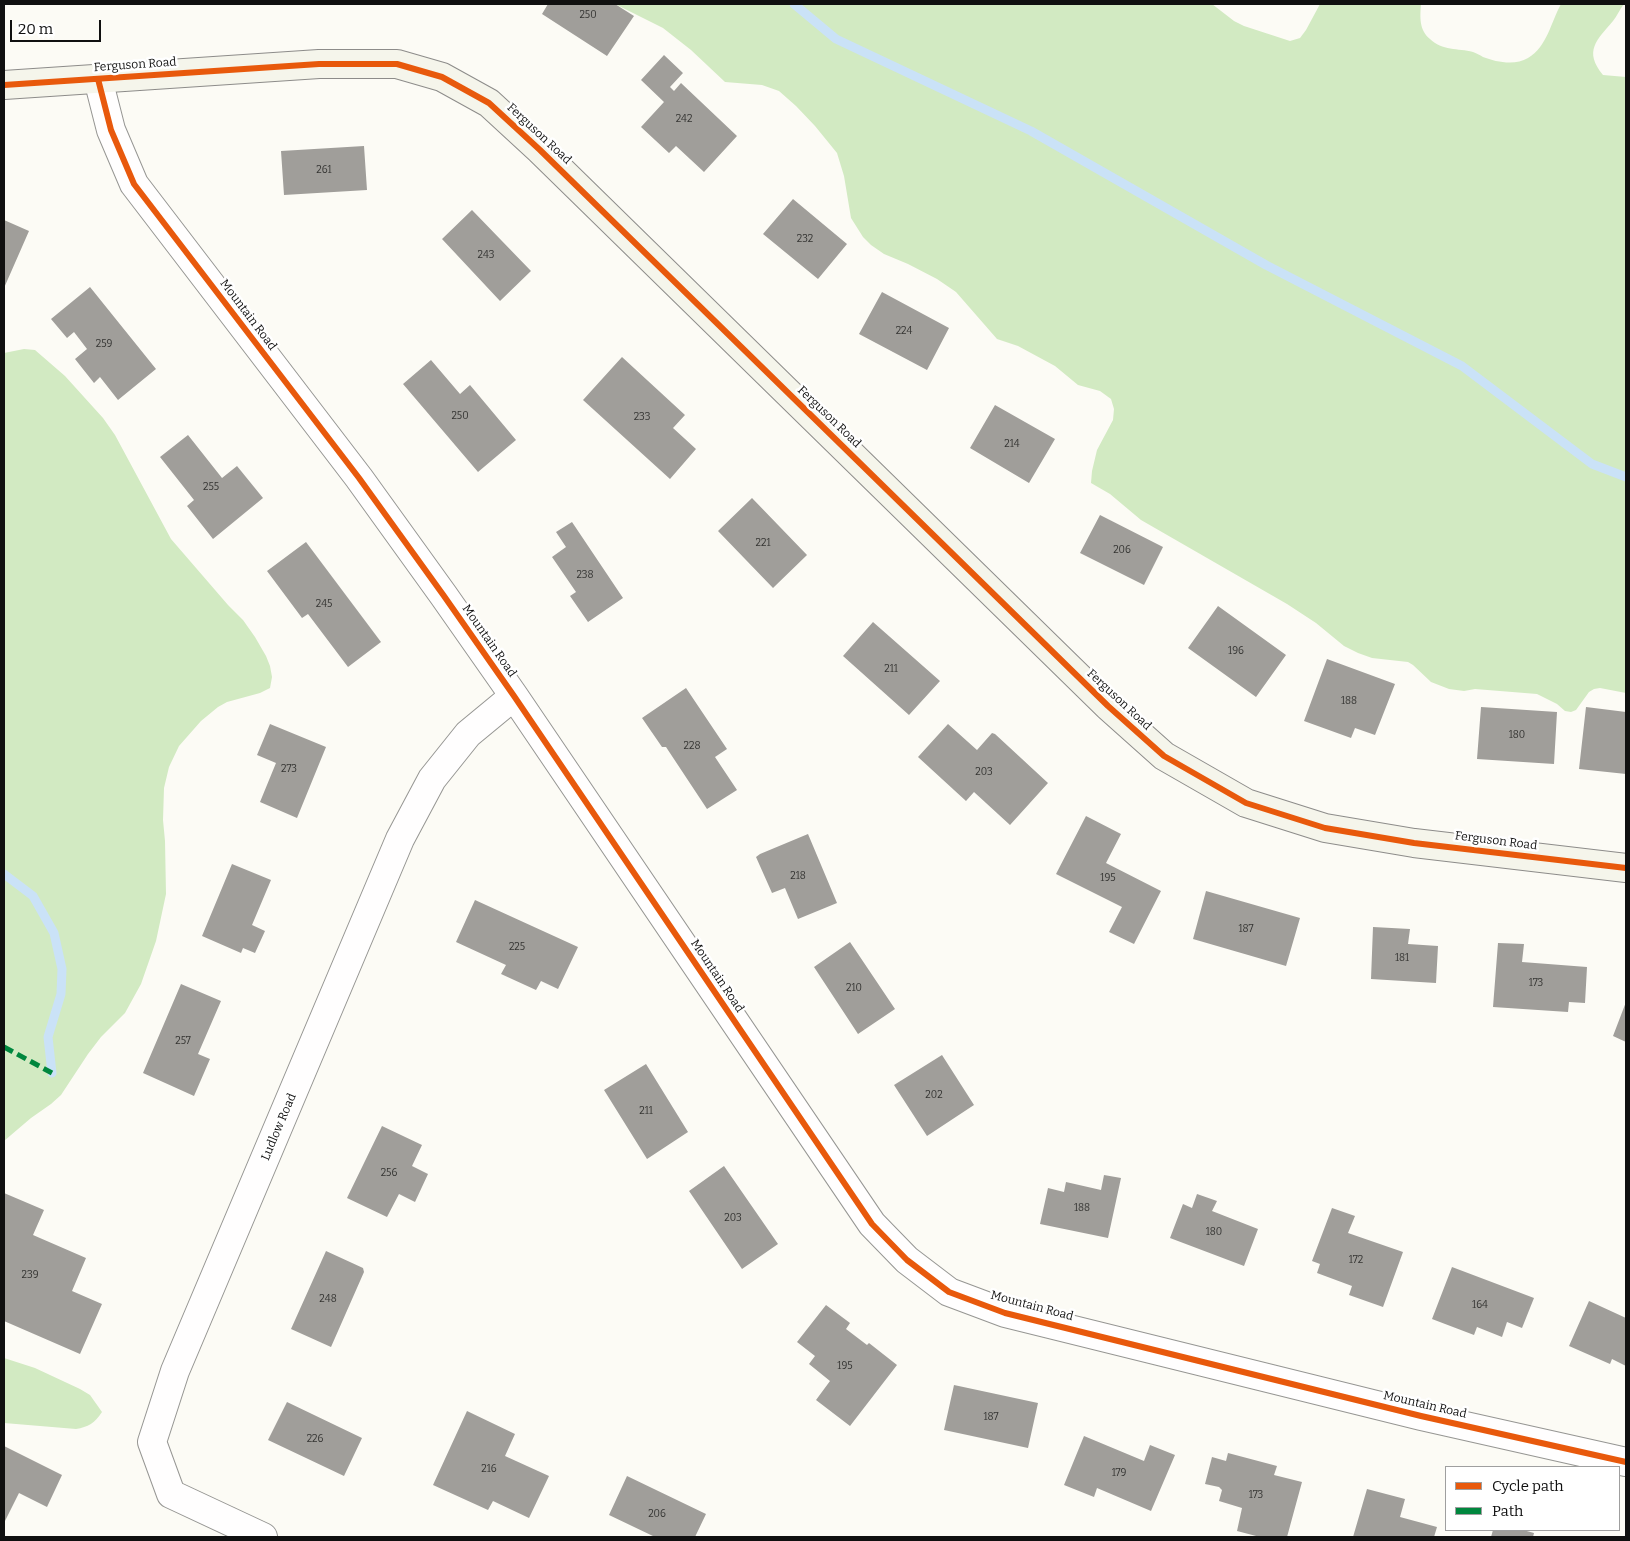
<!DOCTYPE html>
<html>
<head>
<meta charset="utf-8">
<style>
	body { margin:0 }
	#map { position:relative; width:1630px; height:1541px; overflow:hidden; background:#fcfbf5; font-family:Bitter,serif }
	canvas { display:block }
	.frame { position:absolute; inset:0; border:5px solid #101010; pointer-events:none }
	.legend { position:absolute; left:1445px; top:1466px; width:175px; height:65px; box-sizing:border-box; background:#fff; border:1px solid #9f9f9f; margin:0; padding:6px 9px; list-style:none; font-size:15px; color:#101010 }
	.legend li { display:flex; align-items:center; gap:10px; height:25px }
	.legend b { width:25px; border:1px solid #9f9f9f }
	.scale { position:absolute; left:10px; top:20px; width:91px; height:22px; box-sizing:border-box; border:2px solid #101010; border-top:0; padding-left:6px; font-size:15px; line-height:18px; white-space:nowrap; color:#101010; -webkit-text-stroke:4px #fff; paint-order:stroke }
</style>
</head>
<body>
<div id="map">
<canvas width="1630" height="1541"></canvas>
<div class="frame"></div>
<ul class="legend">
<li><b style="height:6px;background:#e8590c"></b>Cycle path</li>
<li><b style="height:6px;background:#00873e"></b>Path</li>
</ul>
<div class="scale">20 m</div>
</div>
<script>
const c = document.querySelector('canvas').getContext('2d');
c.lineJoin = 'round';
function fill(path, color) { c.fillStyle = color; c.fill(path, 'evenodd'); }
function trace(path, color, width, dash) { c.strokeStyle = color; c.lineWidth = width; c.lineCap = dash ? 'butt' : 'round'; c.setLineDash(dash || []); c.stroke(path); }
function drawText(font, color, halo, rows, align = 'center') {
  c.font = font + ' Bitter,serif'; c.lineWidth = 5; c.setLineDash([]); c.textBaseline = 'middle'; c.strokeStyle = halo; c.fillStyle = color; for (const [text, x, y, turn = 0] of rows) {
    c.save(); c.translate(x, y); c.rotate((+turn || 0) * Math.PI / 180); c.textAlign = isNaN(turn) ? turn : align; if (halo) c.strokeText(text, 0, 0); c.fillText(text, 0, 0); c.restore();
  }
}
fill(new Path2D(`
	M615,4h597l22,17 10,5 46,15 10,-3 6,-8 14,-26h101c-1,13 -2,26 9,35 12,12 28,9 43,13 3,1 7,3 10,5 13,5 32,9 45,1 19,-11 23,-36 33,-54h63c-4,5 -7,12 -11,17 -16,19 -30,30 -10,54l23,2v616l-26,-5 -6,1 -5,3 -13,18 -5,2 -6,-1 -8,-7 -20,-10 -62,-5 -11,2 -15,-2 -18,-7 -18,-17 -5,-3 -36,-4 -14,-5 -14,-7 -28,-23 -29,-19 -146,-84 -31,-26 -19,-11 1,-12 5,-21 16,-30 1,-11 -3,-10 -11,-8 -22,-6 -23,-19 -37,-20 -21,-7 -41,-47 -19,-13 -29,-15 -24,-10 -13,-9 -8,-8 -12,-19 -7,-42 -7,-23 -22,-27 -19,-20 -17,-15 -17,-6 -37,-3 -34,-32 -28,-22z
	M24,349l11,1 30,26 38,42 12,17 56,104 57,66 15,15 12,17 11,19 4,10 2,11 -2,11 -10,5 -33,9 -9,5 -17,14 -22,25 -10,21 -5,21 -1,32 2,21 1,53 -10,47 -15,43 -16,29 -24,24 -13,17 -27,41 -10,9 -20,14 -27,23v-788z
	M4,1358l31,10 45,21 10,6 12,17c-7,11 -14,15 -26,17l-72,-6z`), '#d2eac2');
trace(new Path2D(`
	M794,4l42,35 195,92 235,134 196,101 130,98 34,13
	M4,874l29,22 21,37 8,36 -1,25 -13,43 4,36`), '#cae2f7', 9);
fill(new Path2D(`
	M548,4h67l19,12 -27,40 -65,-42z
	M664,55l19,18 -13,14 4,4 7,-8 56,53 -33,36 -28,-26 -7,7 -28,-26 23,-25 -23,-22z
	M364,146l3,44 -83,5 -3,-44z
	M793,199l54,45 -29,35 -55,-45z
	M472,210l59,61 -31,30 -58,-62z
	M4,220l25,11 -25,57z
	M90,287l66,82 -38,31 -18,-23 -6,6 -19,-24 12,-10 -13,-17 -7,6 -16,-19z
	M882,292l67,36 -22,42 -68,-36z
	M622,357l63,58 -12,13 23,21 -26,30 -87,-79z
	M431,360l29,34 10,-9 46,55 -38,32 -75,-88z
	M995,405l60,34 -26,44 -59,-35z
	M188,435l34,43 15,-12 26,32 -50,41 -26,-33 7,-6 -34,-43z
	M752,498l55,57 -34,33 -55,-57z
	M1100,515l63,32 -19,38 -64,-32z
	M572,522l51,76 -35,24 -18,-26 6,-4 -24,-35 14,-10 -10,-15z
	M306,542l75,100 -33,25 -40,-53 -6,4 -35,-47z
	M1218,606l68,49 -30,42 -68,-49z
	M873,622l67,59 -31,34 -66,-59z
	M1327,659l68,25 -20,51 -20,-7 -4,10 -47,-17z
	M686,688l41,61 -12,8 22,33 -30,19 -41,-62h-4l-20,-29z
	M1481,707l76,5 -3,52 -77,-5z
	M1586,707l40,5v62l-47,-5z
	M270,724l56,23 -29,71 -37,-16 16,-39 -19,-8z
	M948,724l29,26 15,-17 3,1 53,49 -38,42 -36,-33 -8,9 -48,-44z
	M1086,816l35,18 -15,29 55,28 -27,53 -25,-12 13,-25 -66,-33z
	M808,834l29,69 -39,16 -13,-31 -13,5 -16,-36 4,-3z
	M232,864l39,16 -19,45 13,6 -10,22 -12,-5 -2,5 -39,-17z
	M1206,891l94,27 -14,48 -93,-27z
	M475,900l103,47 -20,42 -17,-8 -5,9 -35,-16 5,-9 -50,-23z
	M1373,927l37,2 -2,15 30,2 -2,37 -65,-4z
	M850,942l45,67 -37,25 -44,-67z
	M1498,943l26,1 -2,18 65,5 -2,36 -16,-1 -1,10 -75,-5z
	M181,984l40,17 -23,53 12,5 -16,37 -51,-23z
	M1626,1002v40l-13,-6z
	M942,1055l32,50 -47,31 -33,-51z
	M646,1064l42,68 -41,27 -43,-69z
	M382,1126l40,19 -10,21 16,8 -13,28 -16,-8 -12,23 -40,-19z
	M724,1166l54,78 -36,25 -53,-78z
	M1104,1175l17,3 -13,60 -68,-14 8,-36 16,4 2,-10 35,8z
	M4,1193l40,17 -11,25 53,23 -14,33 30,13 -22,50 -76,-33z
	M1197,1194l20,7 -5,10 46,18 -14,37 -74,-28 13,-34 9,4z
	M1332,1208l23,8 -7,17 55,19 -20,55 -34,-12 3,-9 -35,-13 3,-9 -8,-3z
	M326,1251l37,17 1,4 -33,75 -40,-18z
	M1452,1267l82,31 -12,30 -15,-6 -5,15 -25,-10 -3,8 -42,-16z
	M1589,1301l37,17v48l-14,-7 -2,5 -41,-18z
	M826,1305l24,18 -4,6 21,16 2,-2 28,22 -47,61 -34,-26 14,-19 -21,-17 6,-8 -18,-14z
	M954,1385l84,18 -10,45 -84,-18z
	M287,1402l75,36 -18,38 -76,-36z
	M467,1411l48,23 -10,22 44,20 -20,42 -36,-17 -5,9 -55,-25z
	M1084,1436l60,25 6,-16 25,10 -24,56 -54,-23 -3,9 -30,-12z
	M4,1446l58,29 -15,32 -28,-14 -15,30z
	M1228,1453l49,13 -3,9 28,7 -15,55h-27l-23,-6 5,-23 -23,-7 3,-11 -3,-3 -14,-3 7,-27 14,4z
	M627,1476l79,38 -11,23h-40l-46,-22z
	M1367,1489l38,10 -5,18 37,10 -3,10h-81z
	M1493,1530h30l11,3 -1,4h-42z`), '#a09e9a');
const street = new Path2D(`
	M98,79l13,51 23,54 225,294 85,118 70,100 358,528 35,36 42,32 56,21 416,103 205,46
	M263,1537l-92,-43 -19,-52 23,-71 225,-532 32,-60 36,-45 46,-38`);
const secondary = new Path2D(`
	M4,85l315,-21h78l45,13 47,26 51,47 568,556 56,50 82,47 79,25 89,15 212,25`);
trace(street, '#969693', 30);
trace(secondary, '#8d8c8a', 30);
trace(street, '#fffefe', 28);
trace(secondary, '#f5f5eb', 28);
trace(new Path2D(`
	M4,1047l48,26`), '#00873e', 5, [10, 5]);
trace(new Path2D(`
	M98,79l13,51 23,54 225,294 85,118 70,100 358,528 35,36 42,32 56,21 416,103 205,46
	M4,85l315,-21h78l45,13 47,26 51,47 568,556 56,50 82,47 79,25 89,15 212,25`), '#e8590c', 6);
drawText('10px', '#343432', null, [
	["250",588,15],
	["242",684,119],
	["261",324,170],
	["232",805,239],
	["243",486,255],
	["224",904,331],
	["259",104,344],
	["250",460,416],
	["233",642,417],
	["214",1012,444],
	["255",211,487],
	["221",763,543],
	["206",1122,550],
	["238",585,575],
	["245",324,604],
	["196",1236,651],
	["211",891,669],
	["188",1349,701],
	["180",1517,735],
	["228",692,746],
	["273",289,769],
	["203",984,772],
	["218",798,876],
	["195",1108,878],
	["187",1246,929],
	["225",517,947],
	["181",1402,958],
	["173",1536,983],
	["210",854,988],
	["257",183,1041],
	["202",934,1095],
	["211",646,1111],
	["256",389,1173],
	["188",1082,1208],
	["203",733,1218],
	["180",1214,1232],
	["172",1356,1260],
	["239",30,1275],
	["248",328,1299],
	["164",1480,1305],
	["195",845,1366],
	["187",991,1417],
	["226",315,1439],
	["216",489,1469],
	["179",1119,1473],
	["173",1256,1495],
	["206",657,1514]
]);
drawText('12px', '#101010', '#fff', [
	["Ferguson Road",135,65,-4],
	["Ferguson Road",539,134,43],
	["Mountain Road",248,315,53],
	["Ferguson Road",829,417,44],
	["Mountain Road",489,641,55],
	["Ferguson Road",1119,700,43],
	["Ferguson Road",1496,841,7],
	["Mountain Road",717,976,56],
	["Ludlow Road",279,1127,-67],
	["Mountain Road",1032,1306,15],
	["Mountain Road",1425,1405,13]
]);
</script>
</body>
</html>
